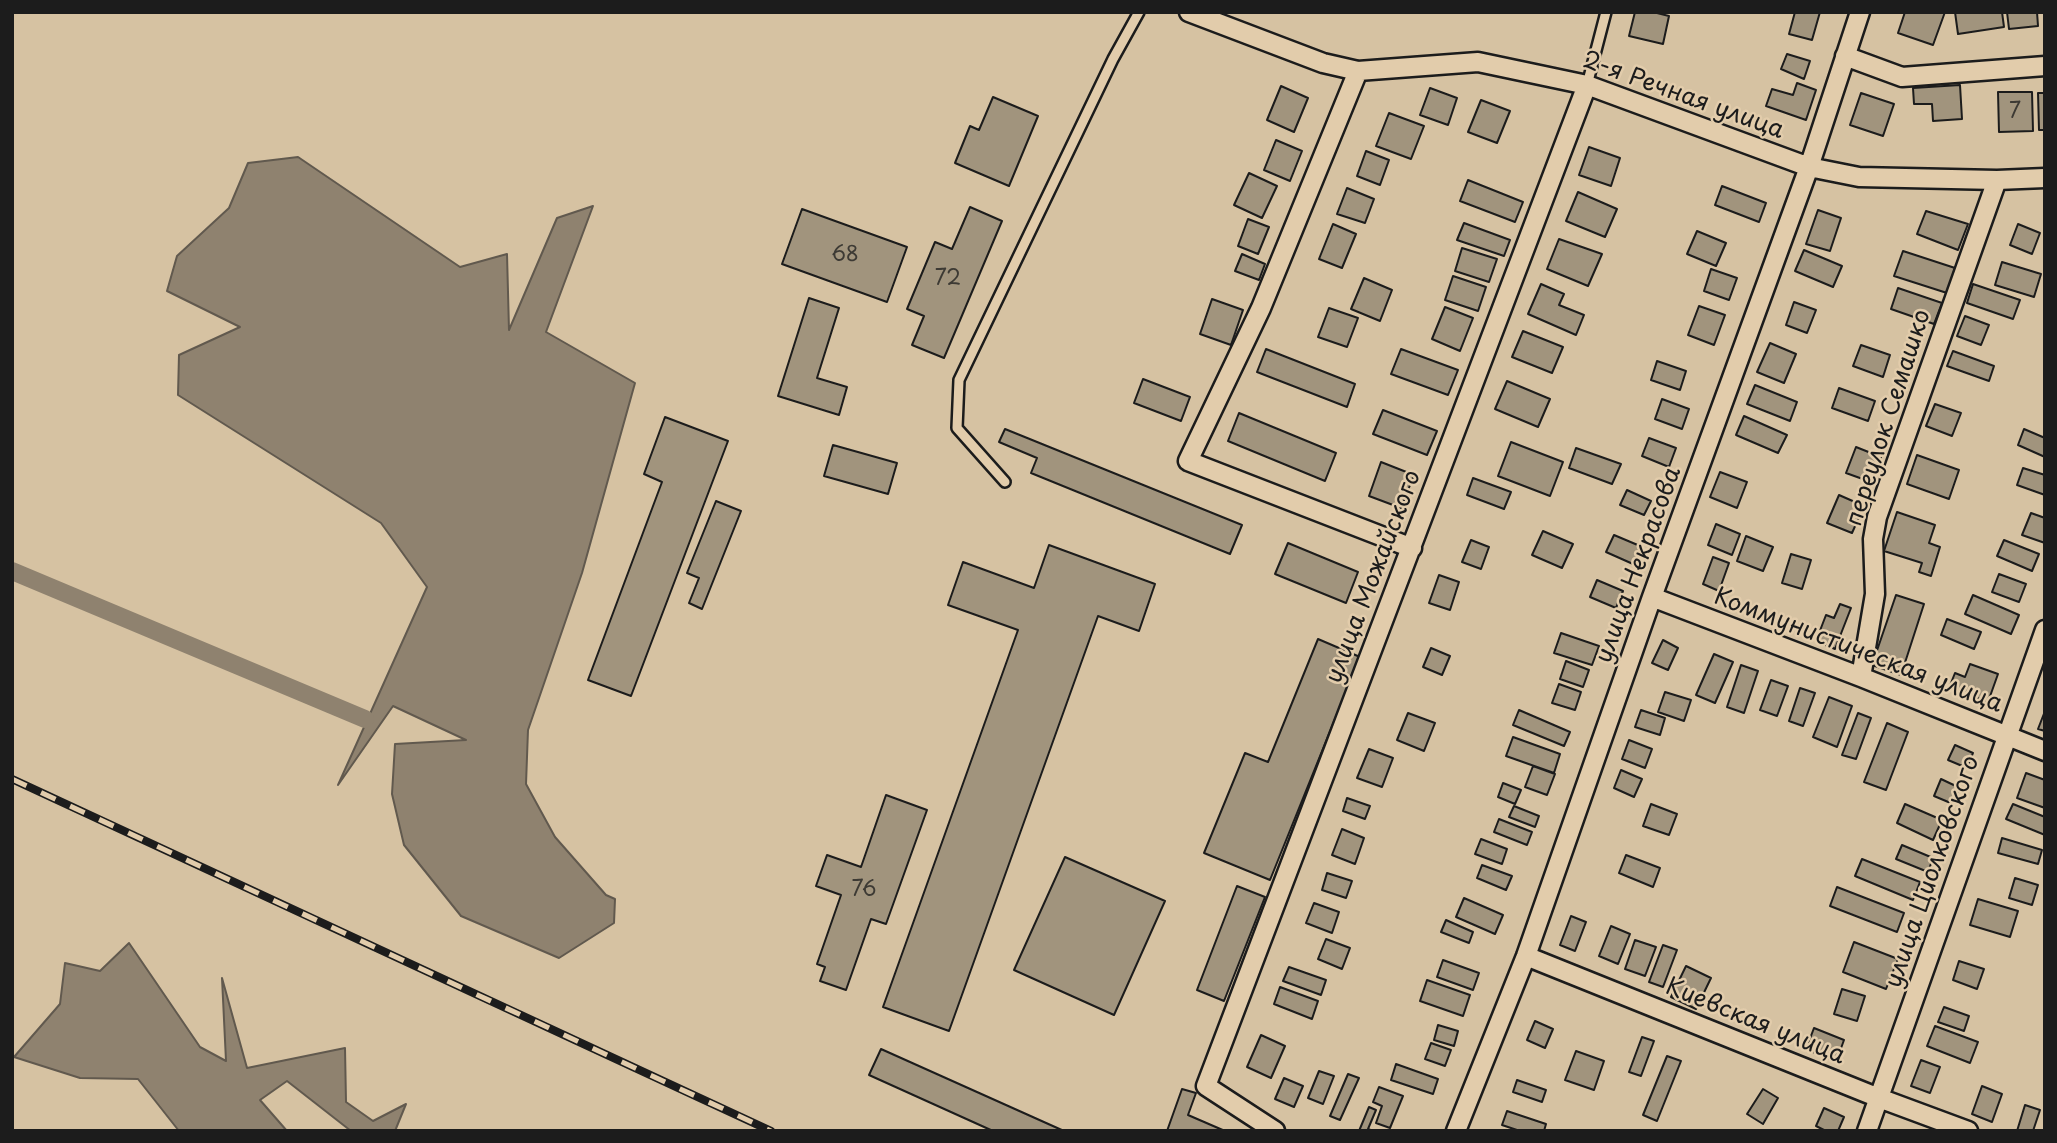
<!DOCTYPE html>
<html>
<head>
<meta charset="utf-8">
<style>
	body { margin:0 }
	#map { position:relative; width:2057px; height:1143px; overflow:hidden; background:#d6c2a2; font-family:"Playpen Sans",sans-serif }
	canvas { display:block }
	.frame { position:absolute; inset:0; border:14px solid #1c1c1c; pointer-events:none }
</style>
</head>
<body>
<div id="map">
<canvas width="2057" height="1143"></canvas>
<div class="frame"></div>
</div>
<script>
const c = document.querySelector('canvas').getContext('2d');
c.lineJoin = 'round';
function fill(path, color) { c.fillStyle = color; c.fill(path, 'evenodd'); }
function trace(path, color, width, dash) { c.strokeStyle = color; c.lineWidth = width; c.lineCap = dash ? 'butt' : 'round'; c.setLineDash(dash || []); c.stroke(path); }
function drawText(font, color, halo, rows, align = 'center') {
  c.font = font + ' "Playpen Sans",sans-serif'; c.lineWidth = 5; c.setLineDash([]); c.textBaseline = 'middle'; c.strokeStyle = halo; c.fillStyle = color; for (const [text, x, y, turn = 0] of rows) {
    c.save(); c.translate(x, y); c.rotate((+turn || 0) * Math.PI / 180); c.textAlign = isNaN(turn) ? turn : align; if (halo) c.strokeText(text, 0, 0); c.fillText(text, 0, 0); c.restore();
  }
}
const water = new Path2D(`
	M298,157l162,110 47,-13 2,76 48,-112 36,-12 -47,126 89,51 -53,190 -54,157 -2,54 29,53 51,58 9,4 -1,24 -55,35 -98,-42 -57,-71 -12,-51 3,-50 71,-4 -73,-34 -55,79 89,-198 -46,-64 -203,-128 1,-40 61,-28 -73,-36 10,-35 52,-48 19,-45z
	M129,943l71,104 26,14 -4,-83 25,90 98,-20 1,54 27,19 33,-17 -11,27h-44l-64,-50 -27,19 27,31h-108l-41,-52 -58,-1 -66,-21 46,-53 5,-41 35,8z`);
fill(water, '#8f826f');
trace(water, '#61594e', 2);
trace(new Path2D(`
	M12,571l353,148`), '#8f826f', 18);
const building = new Path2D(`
	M1635,12h18l16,4 -6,28 -34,-8z
	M1795,12h25l-8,28 -23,-6z
	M1905,12h40l-12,33 -35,-12z
	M1955,12h47l2,15 -46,7z
	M2007,12h30l1,14 -29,3z
	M1787,54l23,7 -6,18 -23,-10z
	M1797,83l19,7 -10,30 -40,-14 6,-17 21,6z
	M1960,85l2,34 -29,2 -1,-17h-18l-1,-16z
	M1281,86l27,12 -14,34 -27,-12z
	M1430,88l27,10 -9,27 -28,-10z
	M1998,92h34l1,39 -34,1z
	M1861,93l33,11 -11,32 -33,-11z
	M2038,93h7v37h-6z
	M993,97l45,19 -29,70 -54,-23 15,-37 9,4z
	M1481,100l29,11 -13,32 -29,-11z
	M1389,113l35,13 -13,33 -35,-13z
	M1276,140l26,11 -12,30 -26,-11z
	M1589,147l31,11 -9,28 -32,-11z
	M1366,151l23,9 -9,25 -23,-9z
	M1249,173l28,13 -15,32 -28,-13z
	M1468,180l55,22 -8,20 -55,-21z
	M1722,186l44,17 -7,19 -44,-17z
	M1347,188l27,11 -9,24 -28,-9z
	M1578,192l39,17 -12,28 -39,-16z
	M970,207l32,14 -58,137 -32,-13 12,-29 -17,-7 28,-67 17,7z
	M802,209l105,38 -20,55 -105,-38z
	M1818,210l23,8 -11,33 -24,-7z
	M1926,211l42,13 -10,26 -41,-16z
	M1248,219l21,8 -11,27 -20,-8z
	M1464,223l46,17 -6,16 -47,-16z
	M1333,224l23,10 -14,34 -23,-9z
	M2018,224l22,9 -8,21 -22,-9z
	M1697,231l29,12 -10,23 -29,-12z
	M1559,239l43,15 -14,32 -41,-17z
	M1462,248l35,11 -8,23 -34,-11z
	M1804,250l38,16 -9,21 -38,-16z
	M1903,251l52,17 -8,25 -53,-17z
	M1242,254l23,10 -6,16 -24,-9z
	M2002,262l39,12 -7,23 -39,-12z
	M1711,269l26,9 -8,22 -25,-9z
	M1453,276l33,11 -8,24 -33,-11z
	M1364,278l28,12 -12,31 -29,-12z
	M1541,284l23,10 -5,11 25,10 -8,20 -48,-21z
	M1973,284l47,16 -7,19 -46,-16z
	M1898,288l44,15 -8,21 -43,-15z
	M809,298l30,10 -22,70 30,9 -8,28 -61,-19z
	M1212,299l31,11 -12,35 -31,-11z
	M1794,302l22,8 -9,23 -21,-8z
	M1699,306l26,9 -11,30 -26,-10z
	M1445,307l28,11 -13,33 -28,-12z
	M1329,308l29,10 -11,29 -29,-10z
	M1965,316l24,9 -8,20 -24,-9z
	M1523,331l40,16 -11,26 -40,-16z
	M1770,343l26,11 -12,29 -27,-11z
	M1861,345l29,10 -7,22 -30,-11z
	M1266,349l89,35 -8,23 -90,-35z
	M1401,349l57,21 -10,25 -57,-21z
	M1953,351l41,15 -5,15 -42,-15z
	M1657,361l29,10 -6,19 -29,-10z
	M1143,379l47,18 -9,24 -47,-18z
	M1507,381l43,18 -12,28 -43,-18z
	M1755,385l42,17 -7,19 -43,-17z
	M1839,388l36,13 -7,20 -36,-13z
	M1662,399l27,10 -7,20 -27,-10z
	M1935,404l26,9 -9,23 -26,-10z
	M1383,410l54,21 -10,24 -54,-21z
	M1239,413l97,40 -11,28 -97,-40z
	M1744,416l43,19 -9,18 -42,-18z
	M665,417l63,24 -97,255 -43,-16 74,-198 -18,-8z
	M1005,429l237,96 -12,29 -199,-81 6,-15 -38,-16z
	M2024,429l21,9v19l-27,-12z
	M1649,438l27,10 -7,19 -27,-11z
	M1511,442l52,20 -13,34 -52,-20z
	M833,445l64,18 -9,31 -64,-18z
	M1856,447l25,10 -10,25 -25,-9z
	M1576,448l45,16 -9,20 -43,-16z
	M1917,455l42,15 -10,29 -42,-15z
	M1381,462l33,13 -13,33 -32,-12z
	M2023,468l22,7v20l-28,-10z
	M1720,472l27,10 -10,26 -27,-11z
	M1473,478l38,14 -7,17 -37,-14z
	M1627,490l24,11 -7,14 -24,-10z
	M1839,495l25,11 -12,27 -25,-10z
	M716,501l25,10 -39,98 -13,-6 10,-25 -12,-5z
	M1897,512l38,13 -6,18 11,4 -9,29 -12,-4 3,-9 -38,-12z
	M2031,513l14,5v25l-23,-8z
	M1716,524l24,10 -8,21 -24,-10z
	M1543,531l30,13 -11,24 -30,-13z
	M1614,535l26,11 -7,18 -27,-12z
	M1746,536l27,11 -10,24 -26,-10z
	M1471,540l18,7 -8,22 -19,-7z
	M2004,540l35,14 -7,17 -35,-15z
	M1288,543l70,29 -12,31 -71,-29z
	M1049,545l106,39 -16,47 -41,-15 -149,415 -66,-24 135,-377 -70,-25 15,-43 71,26z
	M1791,554l20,6 -9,29 -20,-6z
	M1713,557l16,6 -10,28 -16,-7z
	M1999,574l27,10 -7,18 -27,-10z
	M1439,575l20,7 -9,28 -21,-7z
	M1597,580l26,11 -7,17 -26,-11z
	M1896,595l28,9 -23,71 -29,-10z
	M1973,595l46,20 -8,19 -46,-20z
	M1840,604l11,4 -16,41 -19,-8 10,-26 8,3z
	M1947,619l34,13 -7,17 -33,-14z
	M1561,633l38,13 -7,19 -38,-12z
	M1318,639l42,18 -90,223 -66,-27 41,-100 23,9z
	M1663,640l15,8 -10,22 -16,-7z
	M1431,648l19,8 -8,19 -19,-8z
	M1714,654l19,8 -18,41 -19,-8z
	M1566,661l23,9 -6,17 -23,-8z
	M1970,664l28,10 -10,28 -39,-14 6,-15 10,4z
	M1741,665l17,6 -14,42 -17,-6z
	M1771,680l17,6 -11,30 -17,-6z
	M1559,684l22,8 -6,18 -23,-7z
	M1800,688l15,5 -12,33 -14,-5z
	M1665,692l26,8 -7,21 -26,-9z
	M1829,697l23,9 -15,41 -24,-10z
	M1519,710l51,22 -6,14 -51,-21z
	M1641,710l24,8 -5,17 -25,-8z
	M2045,711v20l-7,-2z
	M1408,713l27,10 -11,28 -27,-11z
	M1858,713l13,5 -15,41 -14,-4z
	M1887,723l21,9 -22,58 -22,-8z
	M1513,737l47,17 -6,19 -48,-17z
	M1629,740l23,9 -7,19 -23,-9z
	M1955,745l18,8 -6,15 -19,-8z
	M1369,749l24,9 -11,29 -25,-9z
	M1533,766l22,8 -8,21 -22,-8z
	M1621,770l21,9 -8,18 -20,-9z
	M2026,773l19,7v28l-28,-10z
	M1941,779l19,9 -7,16 -19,-8z
	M1503,783l18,7 -6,14 -17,-7z
	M886,795l41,15 -41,114 -15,-5 -25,71 -26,-9 5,-14 -8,-3 24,-69 -25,-9 11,-31 34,12z
	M1347,798l23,8 -5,13 -22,-8z
	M1651,804l26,10 -8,21 -26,-9z
	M1905,804l37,16 -9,20 -36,-17z
	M2013,804l32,13v18l-39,-16z
	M1514,806l25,10 -4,11 -26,-10z
	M1499,819l33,13 -5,13 -33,-13z
	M1342,829l22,9 -9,26 -23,-9z
	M2002,838l40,12 -4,14 -40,-11z
	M1481,839l26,10 -5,15 -27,-10z
	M1902,845l31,13 -5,14 -32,-13z
	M1626,855l34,13 -7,19 -34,-14z
	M1065,857l100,44 -51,114 -100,-45z
	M1862,859l58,23 -7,18 -58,-24z
	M1482,865l30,11 -6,14 -29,-12z
	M1327,873l25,8 -6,17 -24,-8z
	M2015,878l23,7 -6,20 -23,-7z
	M1237,886l28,11 -41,104 -27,-11z
	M1837,887l67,26 -7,19 -67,-26z
	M1464,898l39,17 -8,19 -39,-17z
	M1978,899l40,12 -8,26 -40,-12z
	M1314,903l25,9 -7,21 -26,-10z
	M1571,916l15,6 -11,29 -15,-6z
	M1446,920l27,12 -4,11 -28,-11z
	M1611,926l19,8 -12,30 -19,-8z
	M1326,939l24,9 -8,21 -24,-10z
	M1635,940l21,7 -11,29 -20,-7z
	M1854,942l44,17 -12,30 -43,-17z
	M1663,945l14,5 -14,37 -14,-5z
	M1443,960l36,13 -6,17 -36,-13z
	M1959,961l25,8 -7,20 -24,-9z
	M1686,966l25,12 -15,31 -25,-12z
	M1289,967l37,13 -5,15 -38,-14z
	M1427,980l43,15 -7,21 -43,-15z
	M1280,987l38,14 -6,18 -38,-15z
	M1842,989l23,7 -8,25 -23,-7z
	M1944,1007l25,9 -5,15 -26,-9z
	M1535,1021l18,8 -8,19 -18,-8z
	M1438,1025l20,6 -4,15 -20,-6z
	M1935,1026l43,16 -8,21 -43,-17z
	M1814,1028l30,12 -8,22 -30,-13z
	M1261,1035l24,11 -14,32 -24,-11z
	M1642,1037l12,4 -13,35 -12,-4z
	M1431,1043l20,7 -6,16 -20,-7z
	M881,1049l183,82h-71l-124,-56z
	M1576,1051l28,10 -10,29 -29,-10z
	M1667,1056l14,5 -24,60 -14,-6z
	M1921,1060l19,7 -10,26 -19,-7z
	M1396,1064l42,15 -5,15 -42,-14z
	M1319,1071l15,5 -11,28 -15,-6z
	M1348,1074l11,4 -19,42 -10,-4z
	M1284,1078l19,8 -9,21 -19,-8z
	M1517,1080l29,10 -4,12 -29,-10z
	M1982,1086l20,8 -10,28 -20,-8z
	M1379,1087l24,9 -13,32 -14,-5 6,-17 -9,-4z
	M1182,1089l14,4 -8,22 37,16h-58z
	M1763,1089l15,9 -15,26 -16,-10z
	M2025,1105l15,5 -7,21h-16z
	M1369,1107l7,3 -8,19 5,2h-14z
	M1824,1108l20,9 -6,14h-12l-10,-5z
	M1507,1111l39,13 -2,7h-24l-18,-6z`);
fill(building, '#a1947d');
trace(building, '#1c1c1c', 2);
const lane = new Path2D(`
	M1587,85l19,-73
	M1005,482l-48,-54 2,-48 154,-321 26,-47`);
const street = new Path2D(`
	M1189,12l134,51 35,8 120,-9 109,23 222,82 50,10 138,3 48,-2
	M1845,56l57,21 143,-11
	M1358,71l-97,237 -73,153 224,87
	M1652,597l209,80 184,74
	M1861,677l14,-83 -2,-55 4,-22 120,-337
	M1526,956l353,142 89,33
	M1275,1131l-69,-45 381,-1001
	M1456,1131l70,-175 126,-359 157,-430 51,-155
	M1867,1131l178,-501`);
trace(lane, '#1c1c1c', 14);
trace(street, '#1c1c1c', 23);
trace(lane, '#e2ccab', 9);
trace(street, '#e2ccab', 18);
const rail = new Path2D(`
	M12,779l759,352`);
trace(rail, '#1c1c1c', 8);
trace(rail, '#e2ccab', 5, [16]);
drawText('21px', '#3d3a34', null, [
	["7",2015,112],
	["68",845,255],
	["72",948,279],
	["76",864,890]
]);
drawText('24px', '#1c1c1c', '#e2ccab', [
	["2-я Речная улица",1683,96,20],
	["переулок Семашко",1889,418,-72],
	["улица Некрасова",1639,565,-70],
	["улица Можайского",1374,577,-69],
	["Коммунистическая улица",1858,651,21],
	["улица Циолковского",1933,872,-71],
	["Киевская улица",1755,1022,22]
]);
</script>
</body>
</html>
